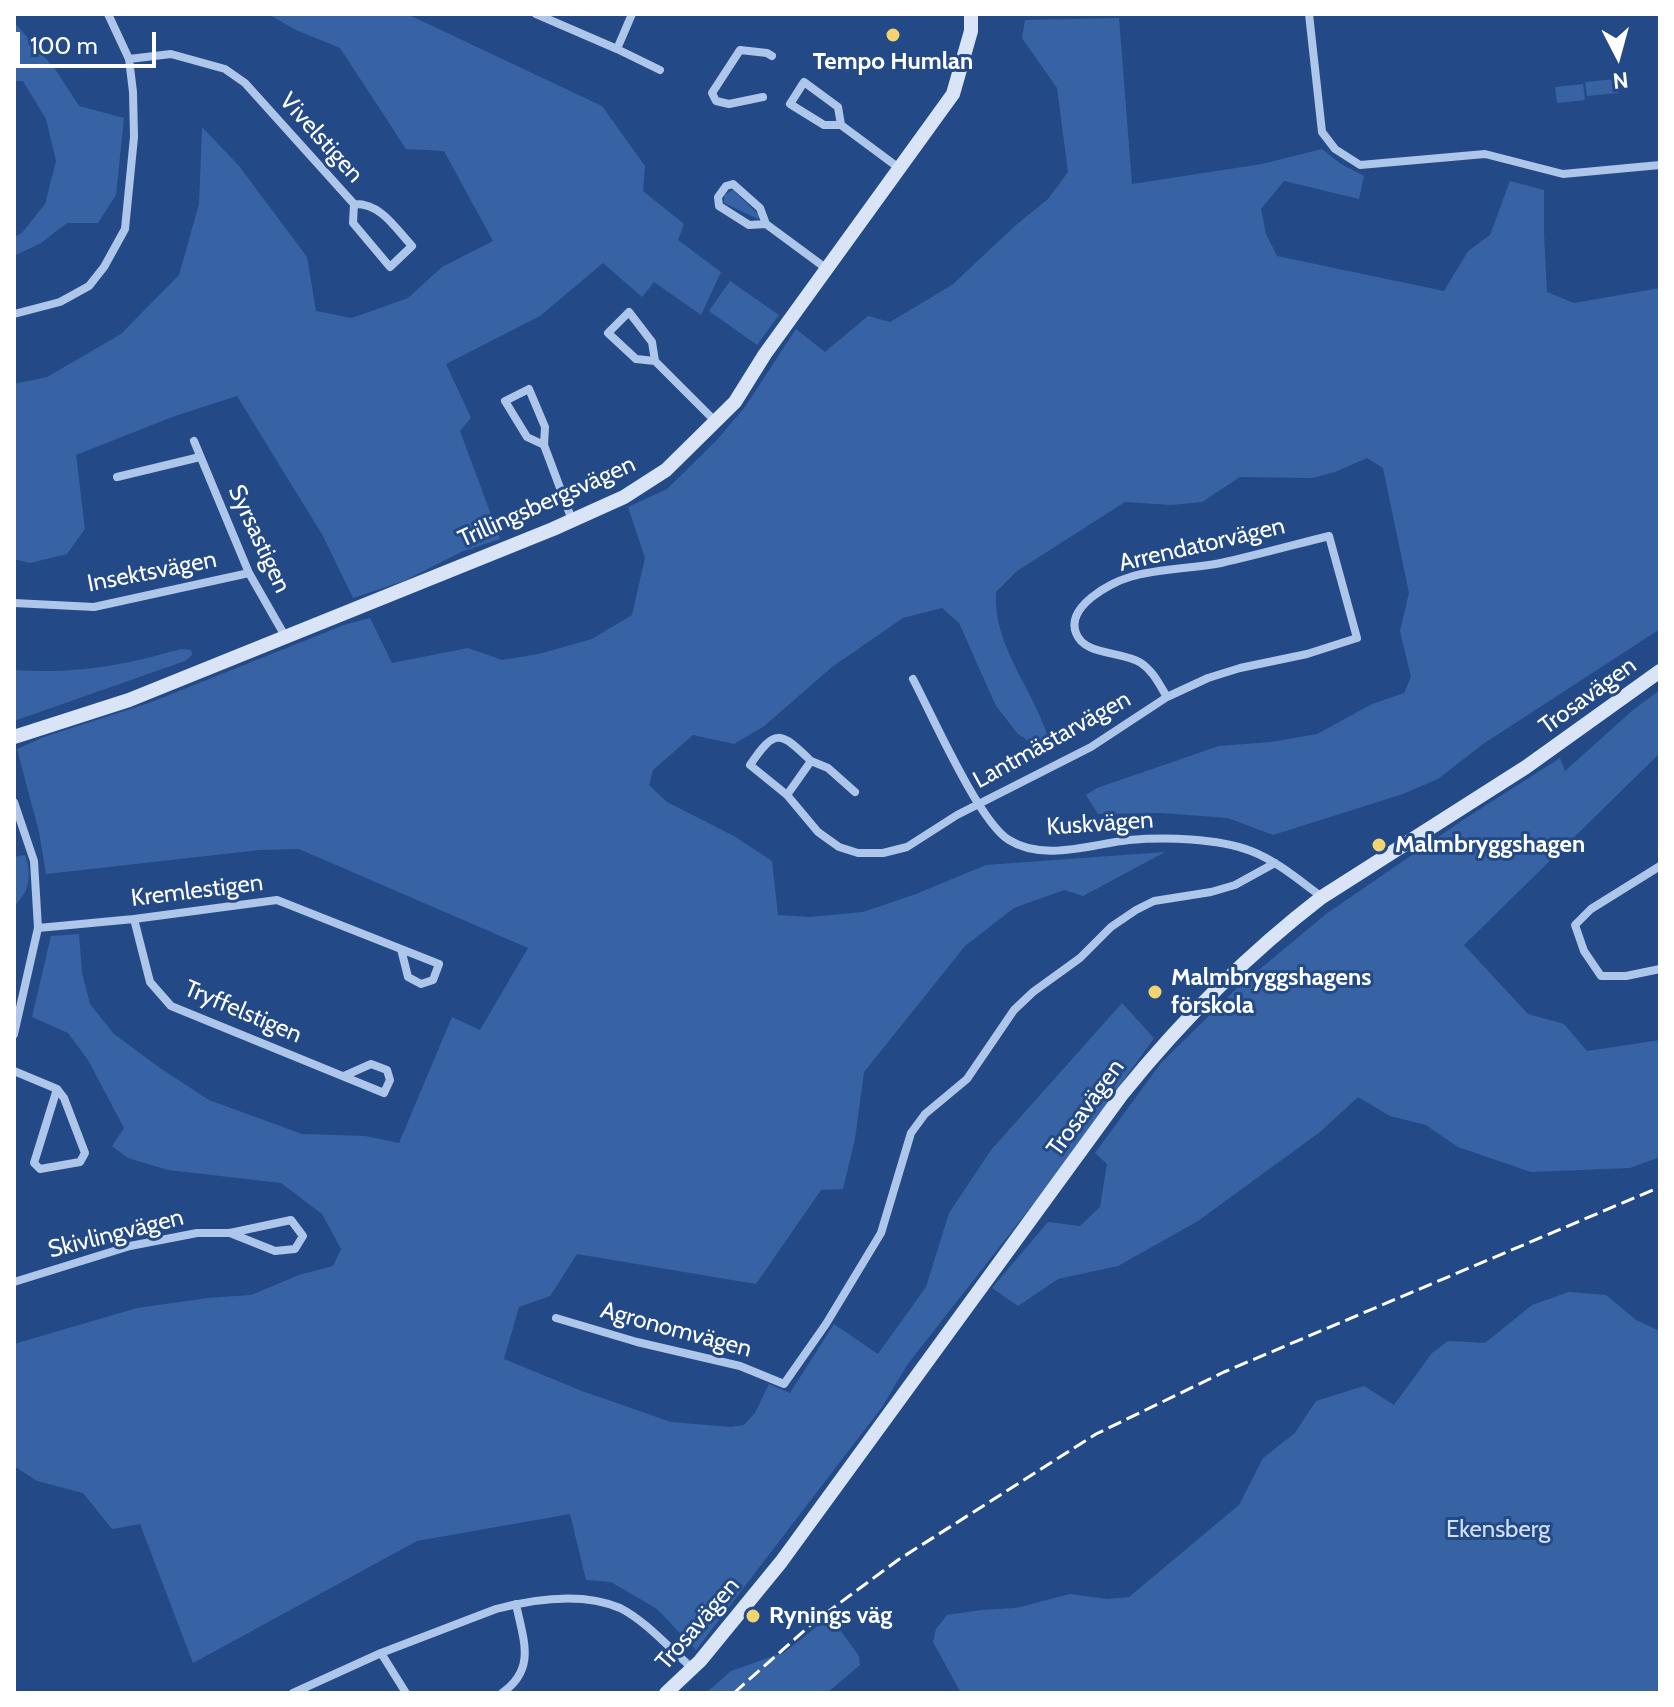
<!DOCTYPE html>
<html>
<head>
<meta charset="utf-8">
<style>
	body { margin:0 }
	#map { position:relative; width:1674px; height:1707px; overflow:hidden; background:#234a87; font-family:Cabin,sans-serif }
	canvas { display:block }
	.frame { position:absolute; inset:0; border:16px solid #fff; pointer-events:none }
	.north { position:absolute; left:1578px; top:16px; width:80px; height:80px; -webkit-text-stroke:6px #234a87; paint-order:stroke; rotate:174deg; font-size:22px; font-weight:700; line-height:32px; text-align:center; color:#fff }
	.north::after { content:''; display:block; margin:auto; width:28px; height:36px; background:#fff; clip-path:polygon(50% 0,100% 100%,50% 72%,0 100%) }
	.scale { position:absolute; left:16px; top:32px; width:140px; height:36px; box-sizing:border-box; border:4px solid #fff; border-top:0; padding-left:10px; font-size:24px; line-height:28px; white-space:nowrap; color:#fff; -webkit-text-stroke:6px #234a87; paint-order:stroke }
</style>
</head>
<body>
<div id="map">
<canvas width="1674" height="1707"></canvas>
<div class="frame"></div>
<div class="north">N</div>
<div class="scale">100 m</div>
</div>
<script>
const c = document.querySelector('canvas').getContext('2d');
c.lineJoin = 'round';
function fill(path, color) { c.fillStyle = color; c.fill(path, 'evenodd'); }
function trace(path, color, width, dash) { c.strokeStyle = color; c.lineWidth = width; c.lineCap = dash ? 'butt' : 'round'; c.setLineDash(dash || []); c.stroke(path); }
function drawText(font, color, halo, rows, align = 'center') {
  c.font = font + ' Cabin,sans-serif'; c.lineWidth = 6; c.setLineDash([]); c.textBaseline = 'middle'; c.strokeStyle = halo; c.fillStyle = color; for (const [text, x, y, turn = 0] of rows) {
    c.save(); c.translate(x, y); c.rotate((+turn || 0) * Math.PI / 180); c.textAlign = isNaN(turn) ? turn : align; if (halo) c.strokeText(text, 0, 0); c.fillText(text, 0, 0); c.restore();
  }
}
fill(new Path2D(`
	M268,14h139l195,92 43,60 -2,25 41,33 -6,16 43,32 -20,43 -47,-33 -12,15 -39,-34 -63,53 -94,48 25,54 -11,13 40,108 -39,13 -57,29 -51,17 -30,-62 -86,-140 -62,20 -99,39 9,74 -18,25 -37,9 -16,-4v-175l33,-7 74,-43 58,-59 20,-71 3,-77 37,39 68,91 9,54 36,7 56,-20 34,-31 51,-26 -49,-90 -38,-2 -66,-101 -44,-18z
	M1119,18l13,166 130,-20 60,-15 19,15 23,12 -5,23 -75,-18 -23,28 5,25 11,22 167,35 24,-40 22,-16 20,-54 34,9v44l3,58 27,11 86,-15v341l-177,115 -45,35 -35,15 -130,41 -45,-17 -67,-5 -63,1 -12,-19 11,-7 122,-42 52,-4 46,-8 55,-30 32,-11 7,-16 -11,-46 9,-38 -26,-125 -16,-10 -32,14 -23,6 -72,-1 -38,25 -31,3 -46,-3 -108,69 -21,21c-3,54 36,95 52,145l-10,10 -20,-13 -22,-28 -37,-83 -17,-15 -39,10 -71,49 -69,60 -29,17 -41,-9 -40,35 -4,15 18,17 67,34 38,25 6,54 32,2 53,-5 53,-18 70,-29 179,-13 -82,44 -19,-6 -50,18 -49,38 -101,126 -9,67 -12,50 -22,1 -65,94 -179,-30 -27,42 -31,11 -15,52 78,32 89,31 60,5 13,-2 11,-12 14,-29 21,9 44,-69 44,30 48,-67 23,-74 42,-63 131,-147 32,35 -102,142 -145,185 -25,42 -186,243 -39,-41 -46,-27 -25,-2 -16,-66 -153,27 -224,122 -53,-139 -28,5 -29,-36 -46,-12 -23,-15v-122l123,-36 71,-10 43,-3 48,-20 34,-9 8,-17 -19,-35 -41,-31 -113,-13 -40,-12 -16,-12 12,-18 -36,-68 -20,-27 -36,-16 19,-81 28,-2 3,39 8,31 24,30 46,34 49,32 93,34 63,2 34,7 53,-126 28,13 48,-82 -229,-99 -39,1 -214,24 -7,-42 -22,-83 27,-12 105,-34 195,-78 26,-7 22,45 76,-15 34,12 37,-6 53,-15 40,-24 13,-57 -17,-51 39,-18 48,-47 30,-35 51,-78 29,23 43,-36 22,6 62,-37 64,-60 32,-26 20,-27 -11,-84 -35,-50 3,-18z
	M14,22l41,47 24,37 45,12 -8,77 -18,28h-31l-26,20 -27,13v-19l8,-4 23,-29 11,-43 -10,-42 -23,-38h-9z
	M1617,79l1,14 -31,3 -2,-14z
	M1583,84l2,16 -28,3 -2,-16z
	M733,190l26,25 -1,4 -34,-16v-8z
	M730,281l49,34 -22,30 -48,-34z
	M181,649l10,1 1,5 -7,6 -171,60v-51c63,4 107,-4 167,-21z
	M1660,690v63l-196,192 64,69 36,10 23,27 73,-11v117l-30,11 -99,4 -73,-25 -32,-22 -36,-9 -32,-19 -38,35 -122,89 -80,45 -60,13 -40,27 -26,-18 56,-66 32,4 20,-19 7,-43 -12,-11 66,-90 75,-74 90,-75 140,-96 94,-60 5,13 68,-61z
	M25,855c7,21 5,36 -11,51v-49z
	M1569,1292l37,3 30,25 24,11v362h-699l-28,-51 3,-13 11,-14 34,-5 35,-2 54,-14 37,5 22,-2 110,-92 24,-47 32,-25 21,-32 48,-15 30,19 38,-52 16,-12 37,2 47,-38z
	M830,1616l29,40 1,9 -33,28h-121l25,-22 54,-19z`), '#3763a4');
trace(new Path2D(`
	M536,14l81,35 43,21
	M1309,14l13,118 13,17 25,16 125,-11 78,20 97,-9
	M617,49l15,-35
	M129,59l42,-5 54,15 20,14 109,121 -1,19 37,44 22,-21c-17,-18 -31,-43 -58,-42
	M763,97l-34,7 -13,-3 -4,-8 28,-43 27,3 5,3
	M841,125l-3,-18 -34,-25 -14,22 34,21h17l58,43
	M766,224l-6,-16 -27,-24 -7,2 -8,11 1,9 30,19 17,-1 61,45
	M14,314l46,-12 29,-16 15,-19 21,-38 9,-92 -1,-45 -4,-33 -21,-45
	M655,361l-3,-19 -23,-30 -21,21 28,26 19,2 61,61
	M194,441l55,132 36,63
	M544,445l1,-18 -16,-38 -24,12 22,36 17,8 28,75
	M117,477l83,-20
	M14,603l80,4 155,-34
	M913,679c19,36 66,143 96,161 35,22 83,4 120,0 36,-3 88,-2 122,11 26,10 49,30 71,46
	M811,761l17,7 27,24
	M787,795l24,-34c-31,-30 -36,-33 -61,4l37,30 31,37 21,15 19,6h25l24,-6 50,-32 134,-68 76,-50 41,-19 32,-10 67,-14 50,-16 -28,-102c-36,9 -72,19 -108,27 -30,6 -62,5 -91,14 -21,6 -64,30 -54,56 8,23 47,18 65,30 12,8 18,21 26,34
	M14,802l20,59 4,67 -24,106
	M1660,866l-69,43 -16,16 9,26 17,25h25l34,-7
	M134,919l16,63 21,24 213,87 6,-13 -3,-10 -16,-6 -27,12
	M38,928l96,-9 143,-19 162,64 -6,16 -12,4 -13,-7 -7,-28
	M14,1071l43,18 7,9 21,55 -5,9 -40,7 -6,-6 23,-74
	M14,1282l116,-36 67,-13h33l61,-13 12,16 -8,13 -20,2 -45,-18
	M556,1318l81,24 103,24 44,18 42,-60 55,-91 30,-100 14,-19 42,-35 47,-69 19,-18 47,-34 31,-31 25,-17 18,-9 57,-9 24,-7 40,-22
	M381,1653l25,40
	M293,1693l88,-40 115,-44c38,-10 87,-17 124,-1 26,13 50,41 72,60
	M502,1693c35,-24 21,-54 14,-89`), '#aec6e9', 8);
trace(new Path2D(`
	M14,737l115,-37 424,-171 71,-32 42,-27 69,-68 30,-48 188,-260 18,-63v-17
	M666,1693l34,-32 81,-99 342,-469c59,-73 125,-139 199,-196l204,-130 134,-96`), '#d9e4f7', 14);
trace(new Path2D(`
	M734,1693l80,-71 84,-62 198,-126 128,-62 436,-185`), '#fff', 3, [14, 6]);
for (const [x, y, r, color] of [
	[893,35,8,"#f4d471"],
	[1379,845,8,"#f4d471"],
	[1155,992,8,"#f4d471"],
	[753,1616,8,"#f4d471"]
]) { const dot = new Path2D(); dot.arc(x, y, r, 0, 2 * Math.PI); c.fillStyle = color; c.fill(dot); trace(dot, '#234a87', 3); }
drawText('bold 24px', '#fff', '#234a87', [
	["Tempo Humlan",893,62,"center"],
	["Malmbryggshagen",1395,845],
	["Malmbryggshagens",1171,978],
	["förskola",1171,1006],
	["Rynings väg",769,1616]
], 'left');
drawText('24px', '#fff', '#234a87', [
	["Vivelstigen",321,138,48],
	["Trillingsbergsvägen",547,502,-24],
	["Syrsastigen",259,539,65],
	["Arrendatorvägen",1202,545,-13],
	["Insektsvägen",152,572,-11],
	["Trosavägen",1588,696,-36],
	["Lantmästarvägen",1052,740,-29],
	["Kuskvägen",1100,824,-4],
	["Kremlestigen",197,891,-7],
	["Tryffelstigen",243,1012,23],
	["Trosavägen",1086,1108,-54],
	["Skivlingvägen",116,1234,-14],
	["Agronomvägen",676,1330,15],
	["Trosavägen",698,1624,-49]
]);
drawText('24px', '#d2e1f7', '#234a87', [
	["Ekensberg",1498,1530]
]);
</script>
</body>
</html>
